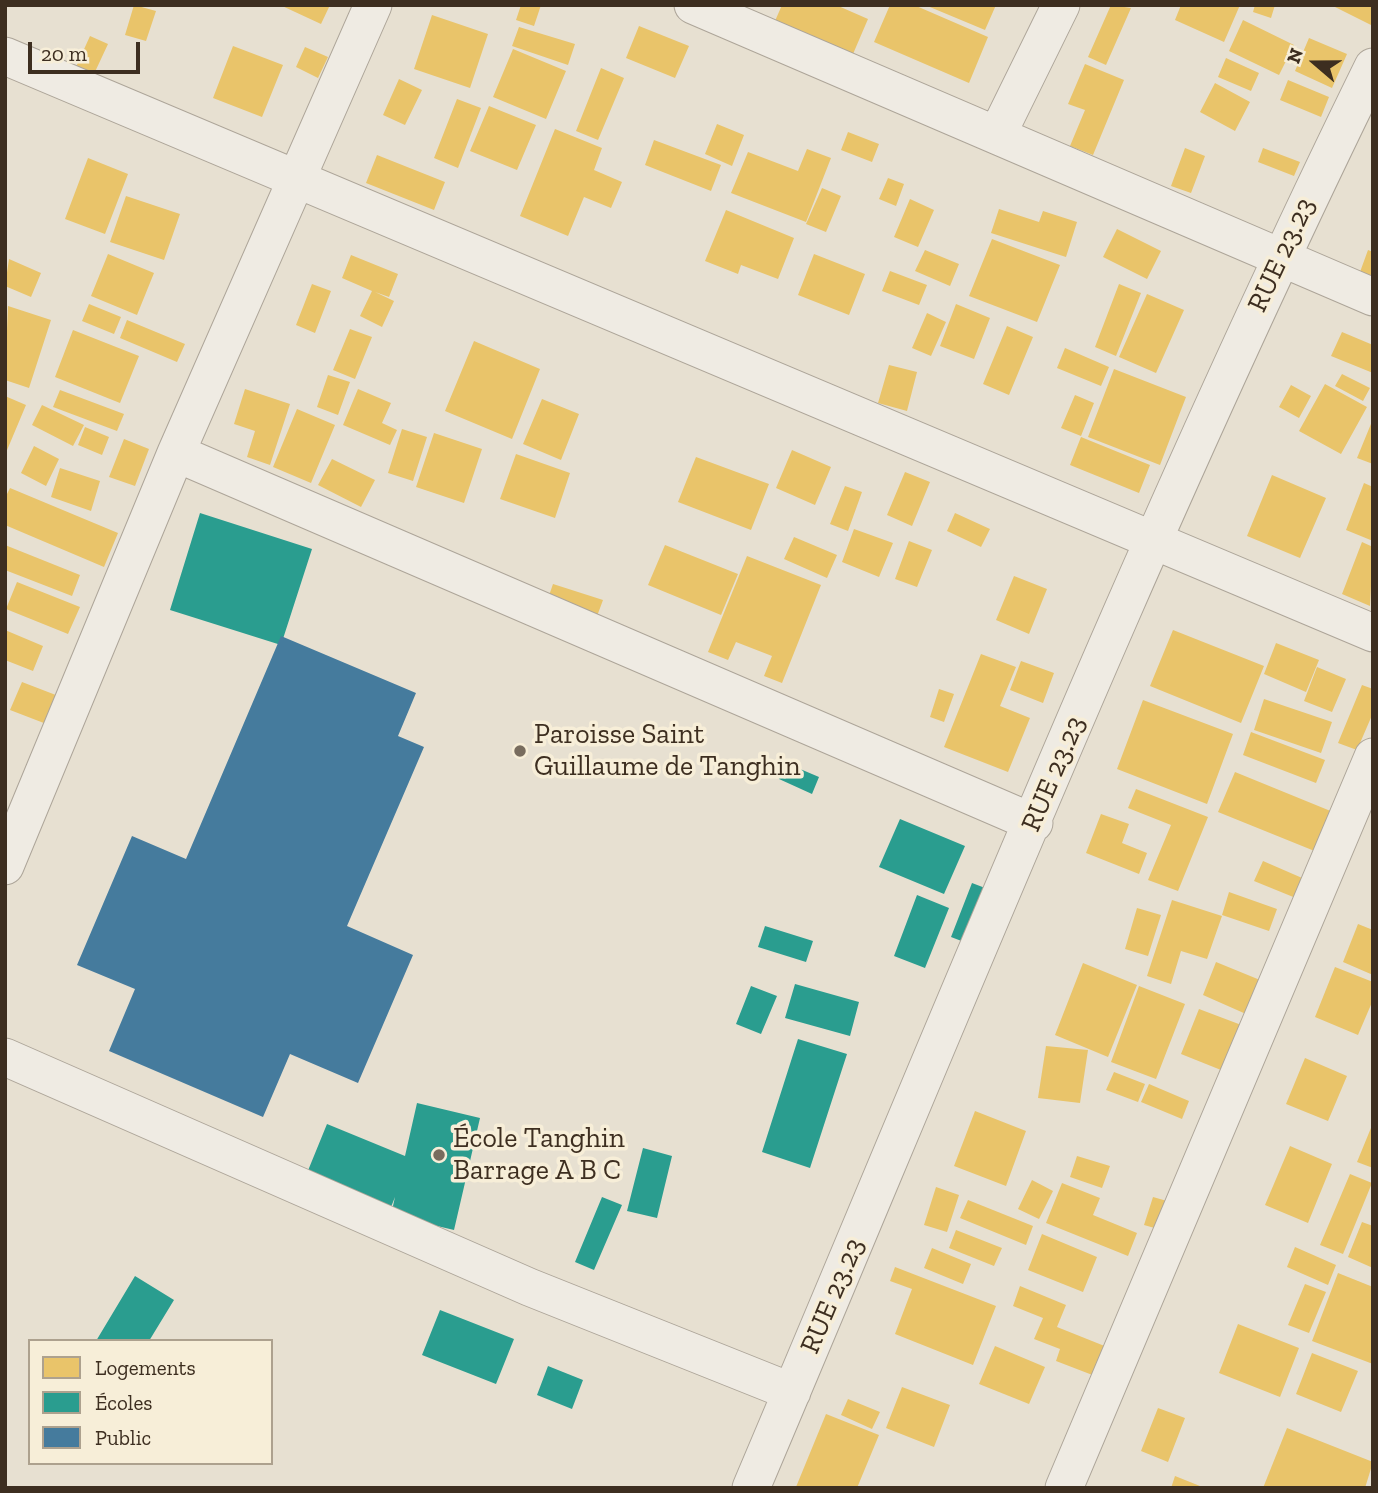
<!DOCTYPE html>
<html>
<head>
<meta charset="utf-8">
<style>
	body { margin:0 }
	#map { position:relative; width:1378px; height:1493px; overflow:hidden; background:#e7e0d1; font-family:"Zilla Slab",serif }
	canvas { display:block }
	.frame { position:absolute; inset:0; border:7px solid #3d2e20; pointer-events:none }
	.legend { position:absolute; left:28px; top:1339px; width:245px; height:126px; box-sizing:border-box; background:#f7eed8; border:2px solid #ada18e; margin:0; padding:9px 12px; list-style:none; font-size:21px; color:#3d2e20 }
	.legend li { display:flex; align-items:center; gap:14px; height:35px }
	.legend b { width:35px; border:2px solid #ada18e }
	.north { position:absolute; left:1280px; top:28px; width:70px; height:70px; -webkit-text-stroke:5px #f7eed8; paint-order:stroke; rotate:290deg; font-size:19px; font-weight:700; line-height:28px; text-align:center; color:#3d2e20 }
	.north::after { content:''; display:block; margin:auto; width:24px; height:32px; background:#3d2e20; clip-path:polygon(50% 0,100% 100%,50% 72%,0 100%) }
	.scale { position:absolute; left:28px; top:42px; width:112px; height:32px; box-sizing:border-box; border:4px solid #3d2e20; border-top:0; padding-left:9px; font-size:21px; line-height:24px; white-space:nowrap; color:#3d2e20; -webkit-text-stroke:5px #f7eed8; paint-order:stroke }
</style>
</head>
<body>
<div id="map">
<canvas width="1378" height="1493"></canvas>
<div class="frame"></div>
<ul class="legend">
<li><b style="height:19px;background:#e9c46a"></b>Logements</li>
<li><b style="height:19px;background:#2a9d8f"></b>Écoles</li>
<li><b style="height:19px;background:#457b9d"></b>Public</li>
</ul>
<div class="north">N</div>
<div class="scale">20 m</div>
</div>
<script>
const c = document.querySelector('canvas').getContext('2d');
c.lineJoin = 'round';
function fill(path, color) { c.fillStyle = color; c.fill(path, 'evenodd'); }
function trace(path, color, width, dash) { c.strokeStyle = color; c.lineWidth = width; c.lineCap = dash ? 'butt' : 'round'; c.setLineDash(dash || []); c.stroke(path); }
function drawText(font, color, halo, rows, align = 'center') {
  c.font = font + ' "Zilla Slab",serif'; c.lineWidth = 7; c.setLineDash([]); c.textBaseline = 'middle'; c.strokeStyle = halo; c.fillStyle = color; for (const [text, x, y, turn = 0] of rows) {
    c.save(); c.translate(x, y); c.rotate((+turn || 0) * Math.PI / 180); c.textAlign = isNaN(turn) ? turn : align; if (halo) c.strokeText(text, 0, 0); c.fillText(text, 0, 0); c.restore();
  }
}
fill(new Path2D(`
	M134,5l22,6 -10,30 -21,-6z
	M280,5h50l-9,19z
	M521,5h20l-7,21 -18,-6z
	M782,5h54l32,14 -15,35 -78,-33z
	M890,5h24l74,32 -19,46 -95,-41z
	M925,5h71l-11,25z
	M1111,5l20,3 -25,57 -18,-8z
	M1181,5h59l-16,37 -49,-22z
	M1255,5h20l-4,13 -18,-6z
	M1331,5h42v21z
	M432,15l56,19 -18,54 -56,-19z
	M1243,20l51,25 -15,30 -50,-24z
	M639,26l50,20 -14,32 -49,-20z
	M519,27l56,17 -7,21 -56,-19z
	M90,36l18,8 -14,30 -18,-7z
	M1309,38l38,16 -15,34 -37,-17z
	M233,46l50,19 -21,52 -49,-19z
	M305,47l23,10 -10,21 -22,-11z
	M513,49l53,22 -20,48 -53,-22z
	M1226,58l33,15 -8,18 -33,-14z
	M1085,64l39,16 -31,75 -23,-9 15,-36 -17,-6z
	M601,68l23,10 -26,62 -22,-9z
	M399,79l23,11 -17,35 -22,-10z
	M1288,80l41,17 -8,20 -41,-17z
	M1215,83l35,19 -15,29 -35,-19z
	M457,99l24,9 -23,60 -24,-10z
	M489,106l47,19 -19,45 -47,-19z
	M717,124l27,11 -12,31 -27,-12z
	M555,129l47,19 -8,22 28,12 -11,26 -27,-11 -16,39 -48,-20z
	M848,132l31,12 -7,18 -31,-12z
	M654,140l67,25 -10,26 -66,-26z
	M1185,148l20,8 -14,37 -20,-7z
	M1263,148l37,14 -6,14 -36,-14z
	M807,149l24,9 -25,64 -75,-29 17,-41 50,19z
	M377,155l68,27 -11,28 -68,-27z
	M88,158l40,16 -23,60 -40,-15z
	M888,178l16,6 -8,22 -17,-7z
	M822,188l19,8 -15,36 -20,-8z
	M126,196l54,18 -16,46 -54,-18z
	M910,199l24,11 -16,37 -24,-10z
	M999,209l40,13 4,-11 34,11 -11,35 -75,-24z
	M726,210l68,28 -16,41 -37,-14 -3,9 -33,-13z
	M1117,229l44,22 -14,28 -44,-22z
	M992,239l68,26 -23,57 -68,-26z
	M925,250l34,14 -9,22 -35,-15z
	M1368,250l5,2v25l-13,-5z
	M108,254l46,19 -17,42 -46,-19z
	M814,254l51,20 -16,41 -51,-20z
	M351,255l47,19 -9,23 -14,-5 19,9 -12,26 -22,-11 12,-25 -30,-13z
	M9,259l32,14 -10,24 -26,-11z
	M890,271l37,14 -8,20 -37,-14z
	M312,284l19,7 -16,42 -19,-8z
	M1119,284l22,9 -25,63 -21,-9z
	M1147,294l37,16 -28,63 -37,-16z
	M89,304l32,13 -7,17 -32,-13z
	M956,304l34,14 -16,41 -34,-13z
	M8,306l43,14 -22,68 -24,-8z
	M927,313l19,9 -15,34 -19,-8z
	M127,320l58,24 -8,18 -57,-24z
	M1007,326l26,11 -24,58 -26,-11z
	M350,329l22,8 -17,42 -22,-9z
	M73,330l66,26 -19,47 -65,-26z
	M1342,332l31,13v28l-42,-17z
	M474,341l66,28 -28,70 -67,-28z
	M1065,348l44,19 -8,19 -44,-18z
	M889,365l28,7 -10,39 -29,-8z
	M1114,369l72,28 -26,68 -72,-28z
	M1342,374l28,14 -7,13 -28,-15z
	M328,375l22,7 -12,33 -21,-8z
	M1325,384l42,23 -26,47 -42,-23z
	M1291,385l20,11 -12,22 -20,-11z
	M245,389l45,15 -20,61 -23,-8 8,-26 -21,-7z
	M358,389l33,14 -9,20 15,7 -7,15 -47,-20z
	M60,390l64,24 -7,17 -64,-24z
	M1075,395l19,8 -13,33 -20,-8z
	M5,396l21,9 -21,50z
	M542,399l37,15 -18,46 -38,-16z
	M42,405l42,20 -11,21 -41,-21z
	M297,409l38,16 -24,58 -38,-16z
	M1373,419v45l-16,-6z
	M85,427l24,10 -7,18 -24,-10z
	M402,429l25,8 -14,44 -25,-8z
	M434,433l48,16 -18,54 -48,-16z
	M1081,437l69,28 -11,28 -69,-28z
	M124,439l25,10 -14,37 -26,-9z
	M34,446l25,13 -13,27 -25,-13z
	M792,450l39,17 -16,38 -39,-17z
	M516,454l54,19 -15,45 -55,-19z
	M696,457l73,27 -18,46 -73,-28z
	M332,459l43,21 -14,27 -43,-22z
	M60,468l40,13 -9,30 -40,-14z
	M905,472l25,10 -18,44 -25,-11z
	M1272,475l54,23 -26,60 -53,-22z
	M1364,483l9,4v54l-27,-11z
	M845,486l17,6 -14,39 -18,-7z
	M10,488l108,45 -14,34 -99,-42v-27z
	M955,513l35,16 -9,18 -34,-16z
	M854,529l39,14 -14,34 -37,-15z
	M794,537l43,18 -10,23 -43,-19z
	M909,541l23,9 -15,37 -22,-8z
	M1362,542l11,5 -3,59 -28,-12z
	M5,545l75,30 -8,21 -67,-26z
	M665,545l73,29 -17,41 -73,-30z
	M747,556l74,29 -39,98 -18,-7 8,-20 -36,-14 -8,18 -20,-8z
	M1014,576l33,13 -18,45 -33,-14z
	M17,582l63,25 -12,27 -62,-25z
	M553,584l50,16 -10,27 -49,-17z
	M5,630l38,16 -10,25 -28,-11z
	M1173,630l91,36 -23,57 -91,-37z
	M1276,643l43,17 -13,32 -42,-18z
	M981,654l35,13 -16,39 30,12 -22,54 -64,-25z
	M1021,661l33,12 -11,30 -33,-13z
	M1317,667l29,12 -14,33 -28,-11z
	M22,682l39,15 -12,28 -39,-15z
	M1362,685l11,4v24l-16,37 -19,-7z
	M939,689l15,5 -10,28 -14,-5z
	M1264,699l68,23 -11,31 -67,-23z
	M1143,700l90,34 -26,70 -90,-35z
	M1251,732l74,28 -9,23 -73,-28z
	M1235,772l98,40 -16,40 -99,-40z
	M1136,789l72,28 -30,74 -30,-11 23,-55 -43,-17z
	M1101,814l28,10 -7,19 25,10 -8,21 -53,-21z
	M1263,861l53,23 -8,19 -54,-22z
	M1229,892l48,17 -8,22 -47,-16z
	M1172,900l50,16 -15,43 -26,-8 -10,33 -24,-8z
	M1137,908l24,7 -13,41 -23,-7z
	M1358,924l15,6v45l-30,-13z
	M1216,962l44,18 -14,34 -43,-19z
	M1083,963l54,22 -29,72 -53,-22z
	M1335,967l38,15v18l-15,35 -43,-18z
	M1139,986l46,18 -29,75 -45,-17z
	M1199,1009l45,17 -18,46 -45,-18z
	M1046,1046l42,4 -8,53 -42,-5z
	M1305,1058l42,18 -19,45 -42,-17z
	M1114,1072l31,12 -7,18 -32,-12z
	M1149,1084l40,17 -7,18 -41,-17z
	M975,1111l51,20 -20,55 -52,-20z
	M1373,1123v45l-16,-6z
	M1290,1146l42,18 -24,59 -43,-18z
	M1077,1156l33,10 -8,22 -32,-11z
	M1350,1174l22,9 -29,71 -23,-9z
	M1032,1180l21,11 -14,28 -21,-10z
	M1062,1183l38,15 -7,17 44,18 -9,23 -82,-33z
	M936,1187l23,8 -12,37 -23,-7z
	M1153,1197l21,6 -9,28 -21,-6z
	M968,1200l65,26 -7,19 -66,-27z
	M1362,1222l11,4v42l-25,-11z
	M956,1230l46,18 -8,18 -45,-18z
	M1042,1234l55,23 -14,35 -55,-22z
	M1295,1247l41,18 -8,20 -41,-18z
	M932,1248l39,16 -8,20 -39,-16z
	M895,1267l101,39 -23,59 -78,-31 17,-45 -22,-8z
	M1338,1273l35,14v77l-61,-23z
	M1305,1284l21,8 -17,41 -21,-8z
	M1020,1286l46,19 -9,22 50,20 -12,29 -39,-15 4,-12 -26,-10 9,-21 -30,-12z
	M1238,1324l61,24 -19,49 -61,-24z
	M995,1346l50,21 -16,37 -50,-20z
	M1312,1353l46,18 -17,41 -45,-18z
	M902,1387l48,18 -16,42 -48,-19z
	M848,1399l32,13 -8,17 -31,-14z
	M1158,1408l27,10 -17,44 -27,-11z
	M826,1414l53,21 -22,53 -61,-1z
	M1287,1428l86,34 -8,26h-102z
	M1175,1476l30,12h-34z`), '#e9c46a');
fill(new Path2D(`
	M200,513l112,36 -31,96 -111,-35z
	M786,763l33,14 -7,17 -33,-15z
	M900,819l65,27 -21,48 -65,-27z
	M972,883l21,8 -21,54 -21,-8z
	M917,895l32,13 -24,60 -31,-12z
	M765,926l48,15 -7,21 -48,-15z
	M795,984l64,18 -9,34 -65,-18z
	M751,986l26,10 -16,38 -25,-10z
	M798,1039l49,15 -37,114 -48,-16z
	M417,1103l63,15 -26,112 -63,-15 4,-18 -4,10 -84,-34 20,-49 78,32z
	M643,1148l29,8 -15,62 -30,-7z
	M602,1197l20,8 -28,65 -19,-8z
	M135,1276l39,24 -25,41h-53z
	M440,1310l74,29 -18,45 -74,-29z
	M548,1366l35,14 -11,29 -35,-14z`), '#2a9d8f');
fill(new Path2D(`
	M281,636l135,57 -18,43 26,11 -77,179 66,29 -55,128 -68,-29 -27,63 -154,-66 26,-62 -58,-24 55,-129 54,23z`), '#457b9d');
const minor = new Path2D(`
	M693,5l680,292
	M5,56l1368,577
	M997,135l64,-130
	M176,453l858,370
	M5,866l171,-413 197,-448
	M5,1057l524,230 263,105
	M751,1488c202,-476 394,-957 622,-1421
	M1064,1488l309,-731`);
trace(minor, '#ada599', 39);
trace(minor, '#efebe3', 37);
for (const [x, y, r, color] of [
	[520,751,7,"#786c5e"],
	[439,1155,7,"#786c5e"]
]) { const dot = new Path2D(); dot.arc(x, y, r, 0, 2 * Math.PI); c.fillStyle = color; c.fill(dot); trace(dot, '#f7eed8', 2.5); }
drawText('28px', '#3d2e20', '#f7eed8', [
	["RUE 23.23",1282,255,-65],
	["RUE 23.23",1054,774,-67],
	["RUE 23.23",833,1296,-67]
]);
drawText('28px', '#3d2e20', '#f7eed8', [
	["Paroisse Saint",534,735],
	["Guillaume de Tanghin",534,767],
	["École Tanghin",453,1139],
	["Barrage A B C",453,1171]
], 'left');
</script>
</body>
</html>
